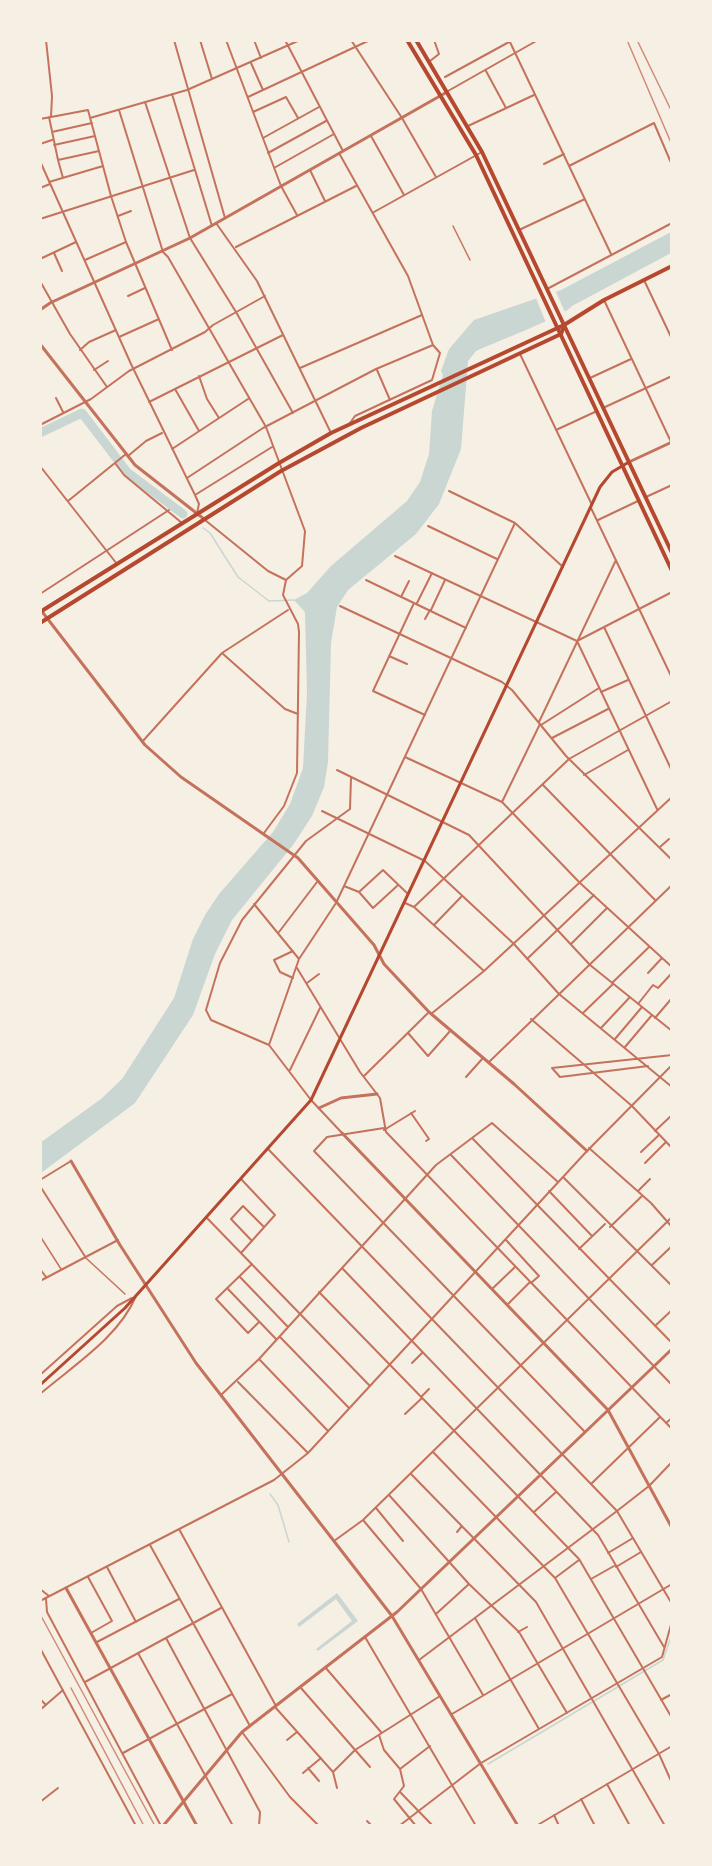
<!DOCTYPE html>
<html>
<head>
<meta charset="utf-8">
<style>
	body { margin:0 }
	#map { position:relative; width:712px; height:1866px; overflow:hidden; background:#f6efe4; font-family:"Open Sans",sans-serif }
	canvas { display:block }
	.frame { position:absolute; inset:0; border:42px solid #f6efe4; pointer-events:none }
</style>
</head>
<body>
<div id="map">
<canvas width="712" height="1866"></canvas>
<div class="frame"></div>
</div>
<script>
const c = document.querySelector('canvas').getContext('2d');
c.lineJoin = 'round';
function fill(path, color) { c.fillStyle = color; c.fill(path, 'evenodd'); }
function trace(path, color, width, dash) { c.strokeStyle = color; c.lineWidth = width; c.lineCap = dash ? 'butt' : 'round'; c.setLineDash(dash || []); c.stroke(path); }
fill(new Path2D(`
	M671,232v21l-99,53c-7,10 -79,37 -96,45l-8,10 -7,88 -22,55 -23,30 -68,56 -11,17 -6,36 -3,119 -4,25 -12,29 -19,29 -61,75 -17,34 -22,61 -58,88 -94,70 -1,-30 61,-44 21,-20 52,-81 19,-59 12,-24 14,-21 54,-62 17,-28 13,-36 4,-75 -2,-81 -11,-12 13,-7 24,-27 76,-65 13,-19 9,-28 3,-43 11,-36 -2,-4 8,-22 25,-29 87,-30z
	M337,1593l21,28 -40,30 -2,-2 36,-28 -16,-22 -37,28 -2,-3z`), '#c9d6d2');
fill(new Path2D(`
	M555,290l10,22 5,2 -24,9 -10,-25z`), '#f6efe4');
trace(new Path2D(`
	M203,528l7,5 28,44 31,24 25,-1
	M270,1494l8,11 11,37
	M488,1764l175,-104 9,-26`), '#c9d6d2', 1.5);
trace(new Path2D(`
	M40,433l42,-20 45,59 56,42`), '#c9d6d2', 9);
trace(new Path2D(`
	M453,226l17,34
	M40,1236l21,33
	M87,1259l38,35`), '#c5725c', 1.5);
trace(new Path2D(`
	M174,40l51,178
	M200,40l12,39
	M226,40l55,146 16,29
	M254,40l7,18
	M285,40l58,111
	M351,40l51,78 34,59
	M509,40l102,214
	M556,40v1
	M430,61l9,-7 -5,-14
	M251,63l12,27
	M486,71l20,37
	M445,77l64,-35
	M448,91l90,-51
	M172,94l40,132
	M248,97l122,-57
	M145,102l45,136 46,74 57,101
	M119,110l44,142 5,5 98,170 39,104 -3,35 -16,14 -3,15 15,29 1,8 -2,141 -13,33 -20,27
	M253,112l33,-15 12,21
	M49,117l9,43
	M51,117l37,-7 23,86 15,46 46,108
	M90,118l97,-28 113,-50
	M40,119l11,-2 1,-21 -6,-56
	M468,126l66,-31
	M52,132l40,-9
	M371,136l33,59
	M263,138l56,-31
	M40,144l12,-4
	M54,145l41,-9
	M268,153l58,-32
	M339,153l69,123 25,69 7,8 -8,27 -77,36 -5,7
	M40,161l91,203 64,131 4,9 -2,9
	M544,164l20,-10
	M569,166l85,-43 18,42
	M274,168l60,-34
	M310,170l15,31
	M63,178l-5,-18 41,-9
	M49,182l54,-16
	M40,188l10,-4
	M374,212l108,-60
	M118,216l13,-5
	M40,219l154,-49
	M216,223l41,58 74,152
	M519,230l66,-31
	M236,247l120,-61
	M54,253l8,18
	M40,259l36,-17
	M85,260l41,-18
	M644,280l28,59
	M40,281l30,53 37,53
	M547,289l125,-66
	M128,296l17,-8
	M604,300l68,144
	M119,337l40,-18
	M80,350l9,-8 27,-12
	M520,354l72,151
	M300,368l122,-53
	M94,370l14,-9
	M377,370l13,30
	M199,376l8,23 12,19
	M590,378l41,-19
	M175,389l24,42
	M56,398l7,14
	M149,402l134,-67
	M603,408l69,-32
	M40,425l51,-26 38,-28 76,-39 8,-7 52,-29
	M556,430l41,-19
	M172,449l76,-50
	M128,456l18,-15 16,-8
	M115,463l9,12 58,48
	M40,466l77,98
	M187,478l76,-50 113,-59 57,-24
	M449,491l66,32 48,44
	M195,495l77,-48
	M646,497l26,-12
	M68,501l58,-47
	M591,508l81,170
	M205,520l63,51 18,9
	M598,520l40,-19
	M428,526l69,33
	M395,556l182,85 95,-49
	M366,580l100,48
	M40,594l129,-84
	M401,597l8,-16
	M414,603l-41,88 52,24
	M417,603l15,-30
	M340,606l162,76 10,8 54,66 106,104
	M431,610l14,-30
	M425,619l5,-9
	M604,627l68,144
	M577,641l80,168
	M222,653l63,56 13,5
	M389,656l18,8
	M601,692l27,-12
	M539,722l77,-162
	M541,725l58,-37
	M552,738l56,-29
	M142,742l80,-89 66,-43
	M405,757l97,45 78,81 92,84
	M337,770l132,65 121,130 82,66
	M584,775l44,-25
	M543,785l112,115
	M502,802l38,-78
	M322,811l103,50 89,83 45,50 113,93
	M660,847l9,-8
	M344,886l15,6 24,-22 25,24
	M359,892l14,16 24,-22
	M405,903l9,4 70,64
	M254,904l45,55
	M414,907l155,-148 103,-58
	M434,925l27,-28
	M279,932l38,-50
	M571,944l36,-36
	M527,959l67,-64
	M297,968l63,104 20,26 6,34 286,297
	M648,973l14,-15
	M293,978l-13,-6 -6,-12 19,-9
	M307,983l12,-9
	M612,983l37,-36
	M638,1004l15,-19 5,3 14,-15
	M583,1013l30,-29
	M431,1014l53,-43 188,-174
	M655,1018l17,-20
	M531,1019l101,87 40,42
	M601,1028l29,-31
	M408,1033l20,23 23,-26
	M615,1039l27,-32
	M269,1045l30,-86 37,-56 179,-380
	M625,1047l27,-32
	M489,1062l183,-177
	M648,1066l-88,11 -8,-9 120,-13
	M290,1070l30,-62
	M364,1076l64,-63
	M466,1077l17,-19
	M411,1113l18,26 -3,2
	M384,1128l-57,9 -13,14 271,281
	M384,1130l31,-19
	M655,1131l17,-16
	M342,1133l-31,-33 -42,-55 -58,-25 -5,-10 14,-47 22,-43 64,-79 44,-32 1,-31
	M473,1139l199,204
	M589,1148l62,55 21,24
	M268,1149l349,362 55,93
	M641,1152l18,-17
	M451,1155l221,230
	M645,1163l21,-21
	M563,1177l109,109
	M40,1180l31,-19
	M40,1186l46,72
	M549,1191l43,45
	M638,1191l12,-12
	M206,1217l163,168
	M610,1227l32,-31
	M506,1240l33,36 -8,7
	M252,1241l-21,-22 12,-13 21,21
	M579,1249l26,-25
	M241,1253l34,-38 -34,-36
	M252,1264l-36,35 32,34 11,-11
	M652,1265l20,-19
	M342,1268l256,267 66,112
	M40,1269l6,8
	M240,1277l48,50
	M40,1281l78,-41
	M227,1288l49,51
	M492,1289l23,-22
	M319,1292l260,267 93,159
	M507,1305l23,-23
	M655,1326l17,-16
	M280,1337l69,71
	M259,1359l69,72
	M412,1363l10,-10
	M40,1375l77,-69 15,-8
	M238,1382l70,71
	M40,1394c34,-29 79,-57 96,-98
	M221,1395l38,-36 177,-194 56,-42 66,59
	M421,1397l8,-8
	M405,1414l17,-16
	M666,1423l6,-5
	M433,1452l122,126 104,176 13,29
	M411,1474l125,128 129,224
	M591,1484l69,-67
	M389,1495l80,89 50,48 48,81
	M376,1508l27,33
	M534,1512l22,-20
	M363,1520l58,69 62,106
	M179,1529l97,177
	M457,1532l5,-6
	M334,1541l29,-21 309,-303
	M150,1545l100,181
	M608,1553l25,-15
	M107,1567l29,55
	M616,1567l25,-15
	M88,1577l24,44 -21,12
	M555,1578l24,-18
	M591,1579l23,-13
	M40,1589l9,7
	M46,1599l1,13 114,214
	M40,1601l234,-121 34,-27 279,-302 85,-86
	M436,1614l33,-30
	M475,1618l64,111
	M518,1632l9,-5
	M365,1637l111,189
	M166,1638l94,174 -1,14
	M97,1642l82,-43
	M40,1648l96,178
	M138,1653l95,173
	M419,1660l198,-149 32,-25 23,-24
	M325,1667l56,65
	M85,1682l136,-74
	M301,1688l69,79
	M40,1699l6,6
	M661,1700l11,-6
	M275,1707l58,65 4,16
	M40,1710l23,-20
	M452,1714l220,-130
	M242,1732l48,65 29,29
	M379,1735l5,15 16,19 4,17 -10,13 22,27
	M287,1740l10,-8
	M123,1753l109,-59
	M308,1768l11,13
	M400,1769l30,-23
	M333,1772l22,-22 85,-54
	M303,1773l18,-15
	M607,1784l23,42
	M400,1792l33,34
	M581,1799l14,27
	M40,1802l18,-14
	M40,1807v2
	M554,1815l5,11
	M367,1821l5,5
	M399,1826l82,-63 181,-106 10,-36
	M536,1826l136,-80`), '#c5725c', 2);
trace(new Path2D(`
	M40,310l10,-7 140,-65 257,-146
	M40,344l95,121 69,54
	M629,462l43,-20
	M40,609l105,136 36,32 117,81 76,87 10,19 45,48 85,72 73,67
	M319,1108l22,-10 36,-4
	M342,1133l266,277 64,118
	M71,1161l49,84 76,118 196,253 126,210
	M66,1588l131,238
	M163,1826l79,-94 155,-120 275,-263`), '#c5725c', 3);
trace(new Path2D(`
	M40,1385l85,-77 186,-208 289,-613 12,-15 17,-10`), '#b5482f', 3);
trace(new Path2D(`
	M40,612l239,-149 52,-30 233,-108 40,-25 68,-34
	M40,623l241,-152 80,-43 200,-94 3,-8`), '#b5482f', 4);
trace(new Path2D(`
	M407,40l69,115 196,416
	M416,40l66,112 190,401`), '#b5482f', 4);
trace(new Path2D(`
	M627,40l45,105
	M637,40l35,72
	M40,1614l115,212
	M71,1688l73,138`), '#cf8b77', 1.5);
</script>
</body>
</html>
